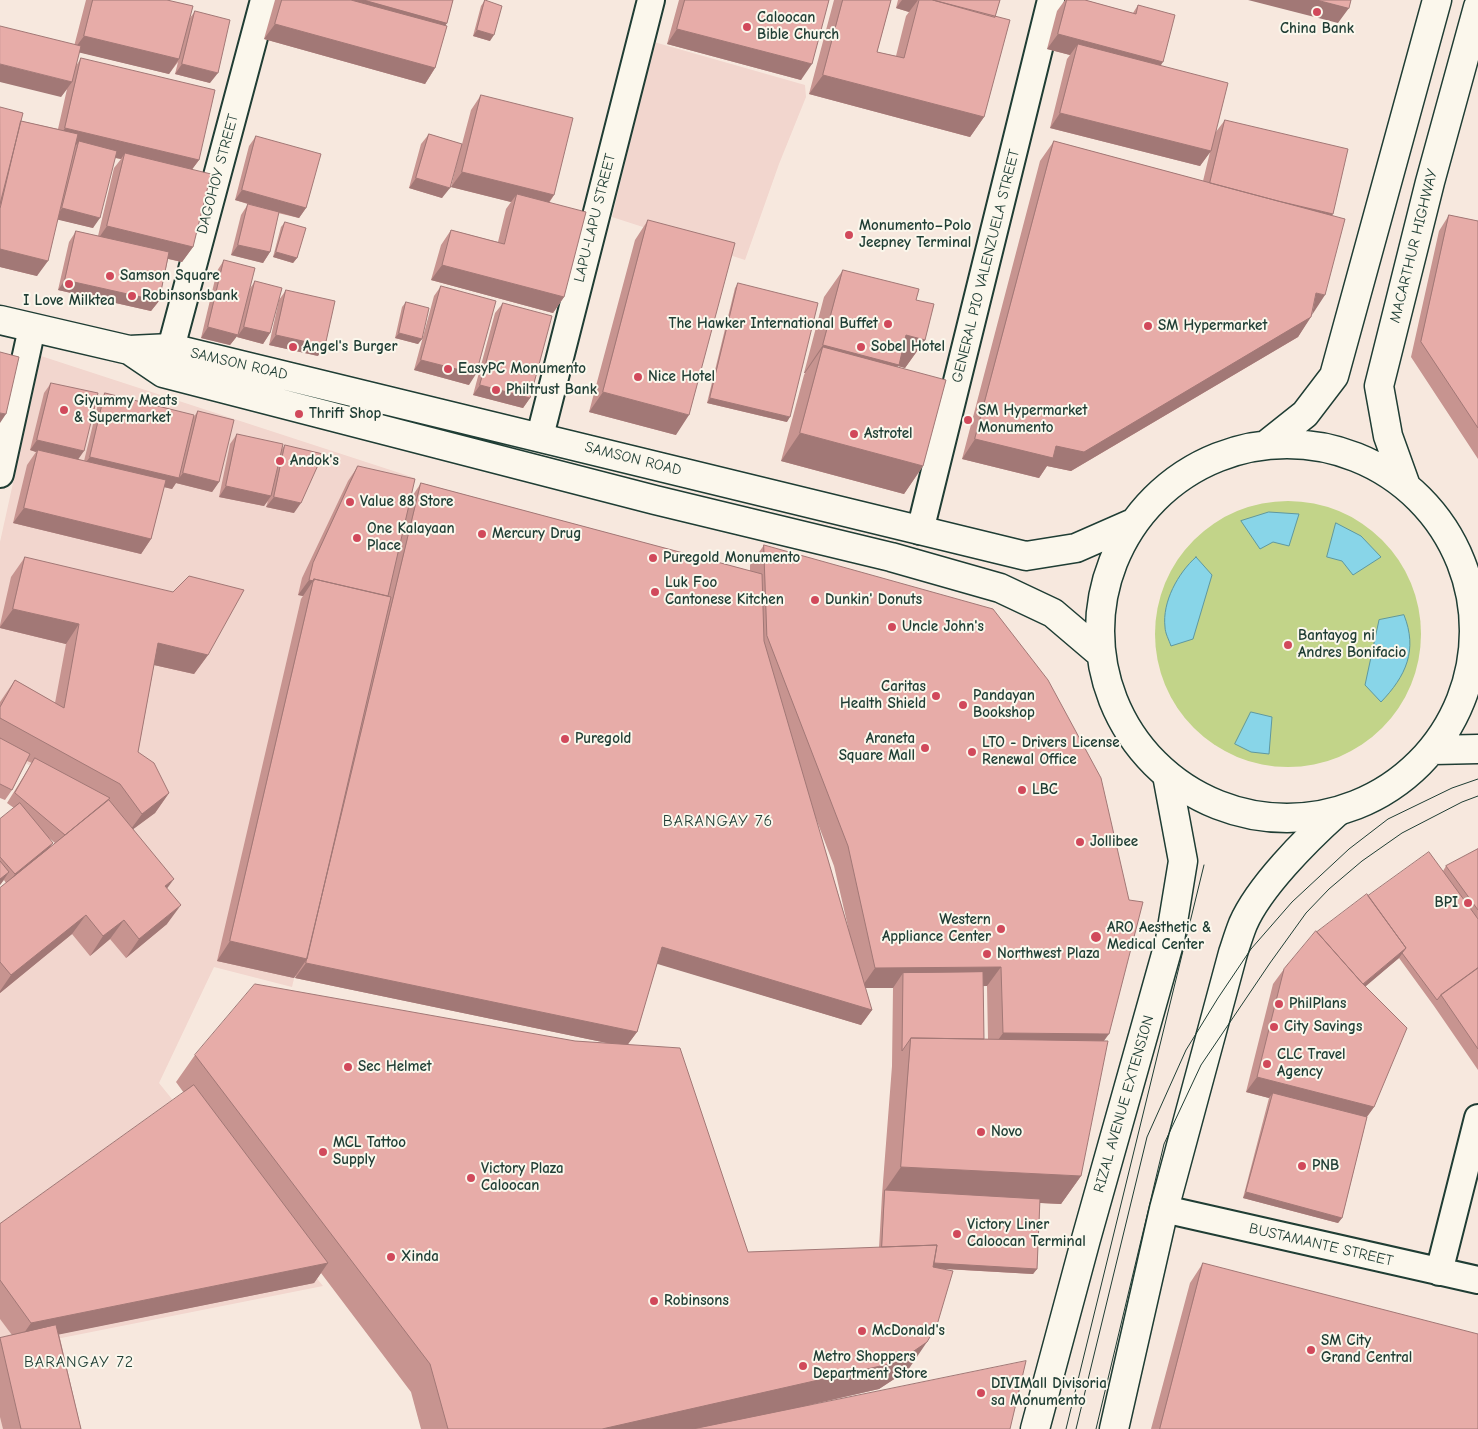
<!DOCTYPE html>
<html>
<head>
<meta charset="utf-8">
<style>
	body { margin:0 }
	canvas { display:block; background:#f7e8de }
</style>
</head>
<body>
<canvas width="1478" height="1429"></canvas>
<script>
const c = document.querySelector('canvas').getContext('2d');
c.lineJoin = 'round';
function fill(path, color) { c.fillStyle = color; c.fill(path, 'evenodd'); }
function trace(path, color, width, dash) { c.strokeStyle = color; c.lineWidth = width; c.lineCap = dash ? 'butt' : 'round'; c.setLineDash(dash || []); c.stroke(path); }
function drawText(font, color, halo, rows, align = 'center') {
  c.font = font + ' "Comic Neue",sans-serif'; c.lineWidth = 4; c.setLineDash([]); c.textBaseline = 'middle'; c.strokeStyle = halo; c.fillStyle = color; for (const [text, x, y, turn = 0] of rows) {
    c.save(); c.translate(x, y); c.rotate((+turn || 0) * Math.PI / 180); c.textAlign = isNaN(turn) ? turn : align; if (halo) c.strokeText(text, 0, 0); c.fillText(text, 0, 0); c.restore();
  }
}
fill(new Path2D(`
	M654,42l151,43 1,12 -27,67 -34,96 -133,-43z
	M41,356l374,122 -123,509 -78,-20 -55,116 164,203 -277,55 22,88h-68v-537l106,-84 -106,-59v-207z`), '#f2d6ce');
fill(new Path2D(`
	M1155 634a133 133 0 1 1 266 0a133 133 0 1 1-266 0Z`), '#c2d489');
const water = new Path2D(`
	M1269,512l30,2 -10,32 -16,-4 -13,7 -19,-28z
	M1336,523l25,13 20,21 -28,18 -11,-14 -15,-4z
	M1196,557l16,18 -19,64 -22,7c-2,-6 -6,-13 -6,-19 -3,-25 13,-54 31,-70z
	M1404,615c14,35 2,61 -23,87l-16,-17 14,-65z
	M1251,712l21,5 -3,37 -18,-2 -16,-8z`);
fill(water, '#88d5e8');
trace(water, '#5e98a0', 1);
const street = new Path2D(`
	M171,348l93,-348
	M540,436l111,-436
	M0,474l32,-146
	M920,531l131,-531
	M1164,1209l314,71
	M1439,1272l39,-154`);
const primary = new Path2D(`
	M1035,1429l51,-190 84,-299 13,-79 -16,-86
	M1114,1429l50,-220 69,-256c3,-9 6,-19 10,-29 16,-37 63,-84 93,-111`);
const highway = new Path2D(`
	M0,320l129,30 42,-2 855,208 50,-8 57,-25
	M129,350l34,23 492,127 236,57 109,31 53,25 47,40
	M1100 631a187 187 0 1 1 374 0a187 187 0 1 1-374 0Z
	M1266,445l39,-31 29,-38 103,-376
	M1406,486l-18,-50 -9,-50 51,-204 48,-175
	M1433,750l45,-1`);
trace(street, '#1f3d34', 30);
trace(primary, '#1f3d34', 31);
trace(highway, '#1f3d34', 31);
trace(street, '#fbf7ec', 26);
trace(primary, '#fbf7ec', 28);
trace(highway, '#fbf7ec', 28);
trace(new Path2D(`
	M1066,1429l138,-564
	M1076,1429l71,-292 39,-87 32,-52 33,-49 41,-47 57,-53 39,-30 64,-31 26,-9
	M1096,1429l68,-285 37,-79 69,-102 36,-50 23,-24 33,-28 40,-28 60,-31 16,-6`), '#1f3d34', 1);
fill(new Path2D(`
	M86,0h81l23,18 5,-7 15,72 -35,-9 3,-12 -9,12 -90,-22 -3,14 5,-8 118,102 -7,9 1,78 -11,15 -14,-3 -9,42 -8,10 -93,-21 11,-48 7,-11 22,5 16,-68 7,-9 -6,-1 -22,70 -36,-9 -20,57 -37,-9v-160l21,14 37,8 9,-40 -6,8z
	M275,0h178l-6,23 -2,3 -10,42 -10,16 -161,-45z
	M485,0l5,41 -17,-5 8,-30z
	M679,0h150l-28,80 -134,-36z
	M834,0h57l-14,52 19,4 10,-40 3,-4 -13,-4 2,-8h102l-5,17 -11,100 -14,20 -161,-43z
	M1065,0h20l48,13 5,-8 23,61 54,67 10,-13 107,95 -20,99 -14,23 -227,134 -24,-5 -8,12 -77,-19 78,-298 14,-20 149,40 7,-29 -10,14 -150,-38 17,-69 3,-4 -23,-6 10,-38z
	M481,95l73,100 -5,8 15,94 -11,16 -122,-33 10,-35 10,-15 47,12 8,-33 5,-7 -60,-15 9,-37 -18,48 -33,-10 12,-44 8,-10 33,10 9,-34z
	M256,136l50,72 -7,10 -21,-5 -8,39 -7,11 -32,-8 10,-40 7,-11 6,2 -19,-6 14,-54z
	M1449,215l29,6v238l-67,-102 28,-126z
	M648,220l28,215 -87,-23 46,-172z
	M285,222l12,36 -4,5 -20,-6 8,-30z
	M224,260l25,30 6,-9 15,52 -7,11 -26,-7v-1l-7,9 -29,-7 16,-67z
	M843,270l73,30 9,40 -20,28 -7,-2 -1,1 26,99 -19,28 -123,-33 23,-86 1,-2h-1l20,-76z
	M738,283l49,139 -80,-19 28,-115z
	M441,286l28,99 -55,-15 20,-74z
	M286,290l32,66 -49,-11 10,-45z
	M406,302l16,37 -4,5 -23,-6 7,-31z
	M503,303l27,95 -7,10 -50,-13 22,-82z
	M51,383l27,76 6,2 14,-57 7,-11 88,25 5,-7 21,71 -7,10 -36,-9 -4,6 -8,-2 -13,52 -10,15 -128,-31 14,-58 9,-13 -6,-2 14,-57z
	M237,434l45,15 3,-4 9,68 -28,-6 2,-6 -4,5 -45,-9 11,-53z
	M358,466l53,32 10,-15 329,88v-6l14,-20 340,496 -23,135 -20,28 -21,-1 -3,66 -4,5 -89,-5 -36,101 -29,19 -70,16 201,24h-589l-10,-37 -90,-119 -7,10 -255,51 22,95h-78l-3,-12v-79l12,-3 -12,-16v-95l184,-131 -8,-11 19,-27 380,-14 37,3 -317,-66 1,-3 -2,3 -77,-17 84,-362 2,-3 -5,-1 4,-17 46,-97zM815,816l19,50 15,65zM657,963l204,62 11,-15 -7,-22h28l-1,78 -10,129 -3,53 -131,4 -121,-207 10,-13zM983,986h4l1,53h-4z
	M25,557l183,98 -14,19 -40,-9 -16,87 31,41 -14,20 -22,16 34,59v36l-41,34 -16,-19 -20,17 -18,-22 -72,59v-105l6,-5 -2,-3 -4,5v-66l14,-11 -7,-5 25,-40 -5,-2 -15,29 -7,10 -5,-2v-96l15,-22 40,23 11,-59 -66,-16v-3l11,-48zM48,837l7,6 -6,5 4,-5z
	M1478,849v221l-44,-64 -35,-48 -34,28 9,121 -7,10 -25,101 -4,5 -95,-25 26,-100 -23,-6 27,-108 11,-15 33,-37 51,-36 75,-25 3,-5z
	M1203,1263l275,166h-327l39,-146z`), '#c79490');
fill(new Path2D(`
	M299,0h65l83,23 -11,15z
	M902,0h16l-9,12 -13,-4z
	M1248,0h69l32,8 -11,15z
	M275,24l160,44 -10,16 -161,-45z
	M677,29l135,35 -11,16 -134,-36z
	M477,30l17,5 -4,6 -17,-5z
	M1058,34l105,28 -10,15 -75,-33 -8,11 -23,-6z
	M84,36l95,23 -10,15 -96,-23z
	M0,64l72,18 -11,15 -61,-15z
	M182,64l36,9 -8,10 -35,-9z
	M823,75l161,42 -14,20 -161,-43z
	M1060,113l151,38 -11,15 -150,-38z
	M65,128l134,32 -11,15 -63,-22 -4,6 -44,-10 2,-8 -5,7 -20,-5z
	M462,172l92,23 -11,15 -26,-16 -6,8 -60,-15z
	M416,178l34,10 -8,10 -33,-10z
	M1209,185l124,29 -11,15z
	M242,190l64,18 -7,10 -64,-18z
	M62,208l38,10 -7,10 -38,-9z
	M107,226l86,21 -11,15 -86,-20z
	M238,245l32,7 -7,11 -32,-8z
	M0,249l48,12 -11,15 -37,-9z
	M276,252l21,6 -4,5 -20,-6z
	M442,265l122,32 -11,16 -122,-33z
	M65,280l94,21 -8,10 -93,-21z
	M1316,293l9,2 -13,20z
	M1311,317l-13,20 -227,134 -24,-5 -8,12 -77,-19 13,-20 81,7z
	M208,327l30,8 -8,10 -29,-7z
	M244,327l26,6 -7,11 -26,-7z
	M399,333l23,6 -4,5 -23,-6z
	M276,335l49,11 -7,10 -49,-11z
	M906,335l19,5 -20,28 -7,-2 -18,26 -57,-45 -18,26h-1l19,-28z
	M421,360l55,14 -7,11 -55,-15z
	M480,385l50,13 -7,10 -50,-13z
	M603,392l86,23 -13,20 -87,-23z
	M710,398l80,19 -3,5 -80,-19z
	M0,413l6,1 -6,9z
	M800,433l123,33 -19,28 -123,-33z
	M37,440l47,11 -7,10 -39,-11 -2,2 -6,-2z
	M90,457l89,21 4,-5 36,9 -7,10 -36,-9 -4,6 -90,-22z
	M226,486l45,10 -7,10 -45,-9z
	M274,497l27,6 -7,10 -28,-6z
	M24,508l127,31 -10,15 -128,-31z
	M309,580l4,1 -10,15 -5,-1z
	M13,609l66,15 -13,20 -66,-16v-1z
	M158,643l50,12 -14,19 -49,-11z
	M169,793l-14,20 -27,20 14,-19z
	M53,843l-7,10 -38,31 7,-10z
	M9,872l-9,13v-6z
	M174,879l-14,19 5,-12z
	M181,905l-14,19 -41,34 13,-19z
	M86,915l-14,19 -72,59v-2l11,-16z
	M124,920l-14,19 -20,17 13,-20z
	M230,941l77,18 -13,19 -77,-17z
	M662,947l210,63 -11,15 -210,-63z
	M1406,948l-7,10 -47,40 7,-10z
	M306,963l331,69 -11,15 -331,-69z
	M1001,967l-14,19 -84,2v-15l-10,15h-32l14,-20z
	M1003,1033l106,1 -14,19h-106z
	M1257,1077l117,30 -11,15 -90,-29 -4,5 -23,-6z
	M901,1167l180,9 -20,28 -176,-9v-5z
	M1246,1192l96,26 -4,5 -95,-25z
	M882,1260l155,9 -4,5 -155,-9z
	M328,1263l-14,20 -297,60 14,-20z
	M927,1342l-19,28 -29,19 -175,40h-102z`), '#a27876');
const building = new Path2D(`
	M93,0h74l26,6 -14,53 -95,-23z
	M282,0h69l96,26 -12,42 -160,-44z
	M364,0h89l-6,23z
	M485,0l17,6 -8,29 -17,-5z
	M685,0h144l-17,64 -135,-35z
	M843,0h48l-14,52 27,6 15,-58h14l77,20 -26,97 -161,-42z
	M933,0h67l-5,17z
	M1067,0h18l51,14 2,-9 37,10 -12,47 -105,-28z
	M1317,0h34l-2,8z
	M195,11l35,9 -12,53 -36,-9z
	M0,26l81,20 -9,36 -72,-18z
	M1078,44l150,39 -17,68 -151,-38z
	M81,58l134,32 -16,70 -134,-32z
	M481,95l92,23 -19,77 -92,-23z
	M0,107l23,6 -23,91z
	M1225,120l123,29 -15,65 -55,-13 -68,-18z
	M21,121l57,13 -30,127 -48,-12v-40z
	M429,134l33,10 -12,44 -34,-10z
	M256,136l65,18 -15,54 -64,-18z
	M79,141l38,10 -17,67 -38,-10z
	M1054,141l291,78 -20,76 -9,-2 -5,24 -227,135 -28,-6 -3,12 -78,-19z
	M125,153l86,21 -18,73 -86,-21z
	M517,194l69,18 -22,85 -122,-32 9,-35 53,14z
	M248,204l31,8 -9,40 -32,-7z
	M1449,215l29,6v207l-57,-86z
	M648,220l87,23 -46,172 -86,-23z
	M285,222l21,6 -9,30 -21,-6z
	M76,231l93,21 -10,49 -94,-21z
	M224,260l31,8 -17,67 -30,-8z
	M843,270l76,19 -3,11 18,4 -9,36 -19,-5 -7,30 -76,-20z
	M255,281l27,7 -12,45 -26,-6z
	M738,283l80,20 -28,114 -80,-19z
	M441,286l55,15 -20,73 -55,-14z
	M286,290l49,11 -10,45 -49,-11z
	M406,302l23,6 -7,31 -23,-6z
	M503,303l49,13 -22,82 -50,-13z
	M823,347l123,33 -23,86 -123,-33z
	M0,352l19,5 -13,57 -6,-1z
	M51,383l47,10 -14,58 -47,-11z
	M105,393l89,22 -15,63 -89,-21z
	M198,411l36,9 -15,62 -36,-9z
	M237,434l46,10 -12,52 -45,-10z
	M285,445l38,9 -22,49 -27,-6z
	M38,450l128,30 -15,59 -127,-31z
	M358,466l57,13 -27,117 -74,-17v2l-5,-1 4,-17z
	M421,483l341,91 2,67 108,369 -210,-63 -25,85 -331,-69z
	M764,545l229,64 55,71 53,98 28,122 14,2 -34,132 -106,-1 -2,-66 -126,1 -27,-122 -81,-210z
	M25,557l148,35 16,-16 55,14 -36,65 -50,-12 -20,109 16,11 15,30 -27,21 -22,-30 -120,-66v-11l15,-27 49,28 15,-84 -66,-15z
	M314,579l77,18 -84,362 -77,-18z
	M0,738l30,16 -18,36 -12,-6z
	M35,758l75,40 -45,37 -50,-42z
	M109,800l65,79 -9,7 16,19 -42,34 -15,-19 -21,16 -17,-21 -75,60 -11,-13v-74z
	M20,803l33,40 -38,31 -15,-17v-38z
	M1478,849v61l-32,-44z
	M1429,852l49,67v49l-37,27 -4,5 -35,-47 4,-5 -38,-52z
	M0,861l9,11 -9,7z
	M1367,894l39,54 -43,36 -46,-52z
	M1316,931l46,52 45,45 -33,79 -117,-30 27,-108z
	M1478,968v81l-37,-54z
	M983,972l1,67 -73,-1 -9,13 1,-78z
	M255,984l320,57 105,7 68,204 189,-7 -4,22 20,4 -16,54 -10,17 -29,20 -296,67h-154l-18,-65 -235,-309z
	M911,1038l197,3 -27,135 -180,-9z
	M194,1085l134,178 -297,60 -31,-43v-56z
	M1273,1093l94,24 -25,101 -96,-26z
	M885,1190l155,9 -3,70 -103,-6 3,-18 -55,2z
	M1203,1263l275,71v95h-318z
	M56,1325l25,104h-60l-21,-91z
	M1026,1361l-16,68h-317z`);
fill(building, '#e7aca8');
trace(building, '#a27876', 1);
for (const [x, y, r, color] of [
	[1317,12,5,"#d1495b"],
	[747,27,5,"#d1495b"],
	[849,235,5,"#d1495b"],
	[110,276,5,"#d1495b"],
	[69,284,5,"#d1495b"],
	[132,296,5,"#d1495b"],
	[888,324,5,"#d1495b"],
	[1148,326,5,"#d1495b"],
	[293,347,5,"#d1495b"],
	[861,347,5,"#d1495b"],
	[448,369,5,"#d1495b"],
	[638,377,5,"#d1495b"],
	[496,390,5,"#d1495b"],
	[64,410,5,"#d1495b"],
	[299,414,5,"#d1495b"],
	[968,420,5,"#d1495b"],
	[854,434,5,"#d1495b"],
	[280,461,5,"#d1495b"],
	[350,502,5,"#d1495b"],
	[482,534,5,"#d1495b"],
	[357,538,5,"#d1495b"],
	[653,558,5,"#d1495b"],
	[655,592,5,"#d1495b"],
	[815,600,5,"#d1495b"],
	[892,627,5,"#d1495b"],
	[1288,645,5,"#d1495b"],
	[936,696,5,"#d1495b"],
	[963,705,5,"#d1495b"],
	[565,739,5,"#d1495b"],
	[925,748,5,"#d1495b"],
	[972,752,5,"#d1495b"],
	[1022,790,5,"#d1495b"],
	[1080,842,5,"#d1495b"],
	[1468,903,5,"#d1495b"],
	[1001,929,5,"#d1495b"],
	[1096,937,6,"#d1495b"],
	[987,954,5,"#d1495b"],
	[1279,1004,5,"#d1495b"],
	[1274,1027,5,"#d1495b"],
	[1267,1064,5,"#d1495b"],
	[348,1067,5,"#d1495b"],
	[981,1132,5,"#d1495b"],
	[323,1152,5,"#d1495b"],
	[1302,1166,5,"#d1495b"],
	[471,1178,5,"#d1495b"],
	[957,1234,5,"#d1495b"],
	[391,1257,5,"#d1495b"],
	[654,1301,5,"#d1495b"],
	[862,1331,5,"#d1495b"],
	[1311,1350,5,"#d1495b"],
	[803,1366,5,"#d1495b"],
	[981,1393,5,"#d1495b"]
]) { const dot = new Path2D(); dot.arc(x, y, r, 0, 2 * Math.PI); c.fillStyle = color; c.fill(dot); trace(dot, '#fbf7ec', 2); }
drawText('bold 15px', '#1f3d34', '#fbf7ec', [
	["Caloocan",757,18],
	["Bible Church",757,35],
	["China Bank",1317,29,"center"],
	["Monumento–Polo",859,226],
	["Jeepney Terminal",859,243],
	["Samson Square",120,276],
	["Robinsonsbank",142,296],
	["I Love Milktea",69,301,"center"],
	["The Hawker International Buffet",878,324,"right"],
	["SM Hypermarket",1158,326],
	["Angel's Burger",303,347],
	["Sobel Hotel",871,347],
	["EasyPC Monumento",458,369],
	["Nice Hotel",648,377],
	["Philtrust Bank",506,390],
	["Giyummy Meats",74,401],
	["& Supermarket",74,418],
	["SM Hypermarket",978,411],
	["Monumento",978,428],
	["Thrift Shop",309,414],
	["Astrotel",864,434],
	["Andok's",290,461],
	["Value 88 Store",360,502],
	["One Kalayaan",367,529],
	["Place",367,546],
	["Mercury Drug",492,534],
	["Puregold Monumento",663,558],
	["Luk Foo",665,583],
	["Cantonese Kitchen",665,600],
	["Dunkin' Donuts",825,600],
	["Uncle John's",902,627],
	["Bantayog ni",1298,636],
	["Andres Bonifacio",1298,653],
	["Caritas",926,687,"right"],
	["Health Shield",926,704,"right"],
	["Pandayan",973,696],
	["Bookshop",973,713],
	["Puregold",575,739],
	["Araneta",915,739,"right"],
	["Square Mall",915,756,"right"],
	["LTO - Drivers License",982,743],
	["Renewal Office",982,760],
	["LBC",1032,790],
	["Jollibee",1090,842],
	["BPI",1458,903,"right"],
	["Western",991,920,"right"],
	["Appliance Center",991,937,"right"],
	["ARO Aesthetic &",1107,928],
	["Medical Center",1107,945],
	["Northwest Plaza",997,954],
	["PhilPlans",1289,1004],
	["City Savings",1284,1027],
	["CLC Travel",1277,1055],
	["Agency",1277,1072],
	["Sec Helmet",358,1067],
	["Novo",991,1132],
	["MCL Tattoo",333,1143],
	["Supply",333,1160],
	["PNB",1312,1166],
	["Victory Plaza",481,1169],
	["Caloocan",481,1186],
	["Victory Liner",967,1225],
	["Caloocan Terminal",967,1242],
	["Xinda",401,1257],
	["Robinsons",664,1301],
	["McDonald's",872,1331],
	["SM City",1321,1341],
	["Grand Central",1321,1358],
	["Metro Shoppers",813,1357],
	["Department Store",813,1374],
	["DIVIMall Divisoria",991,1384],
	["sa Monumento",991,1401]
], 'left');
drawText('15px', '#1f3d34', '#fbf7ec', [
	["DAGOHOY STREET",218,174,-75],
	["LAPU-LAPU STREET",595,218,-76],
	["MACARTHUR HIGHWAY",1414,246,-76],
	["GENERAL PIO VALENZUELA STREET",986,266,-76],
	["SAMSON ROAD",239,364,13],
	["SAMSON ROAD",633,459,14],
	["RIZAL AVENUE EXTENSION",1124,1104,-74],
	["BUSTAMANTE STREET",1321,1245,13]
]);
c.letterSpacing = '1px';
drawText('16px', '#1f3d34', '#fbf7ec', [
	["BARANGAY 76",718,821],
	["BARANGAY 72",79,1362]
]);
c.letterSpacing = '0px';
</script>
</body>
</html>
